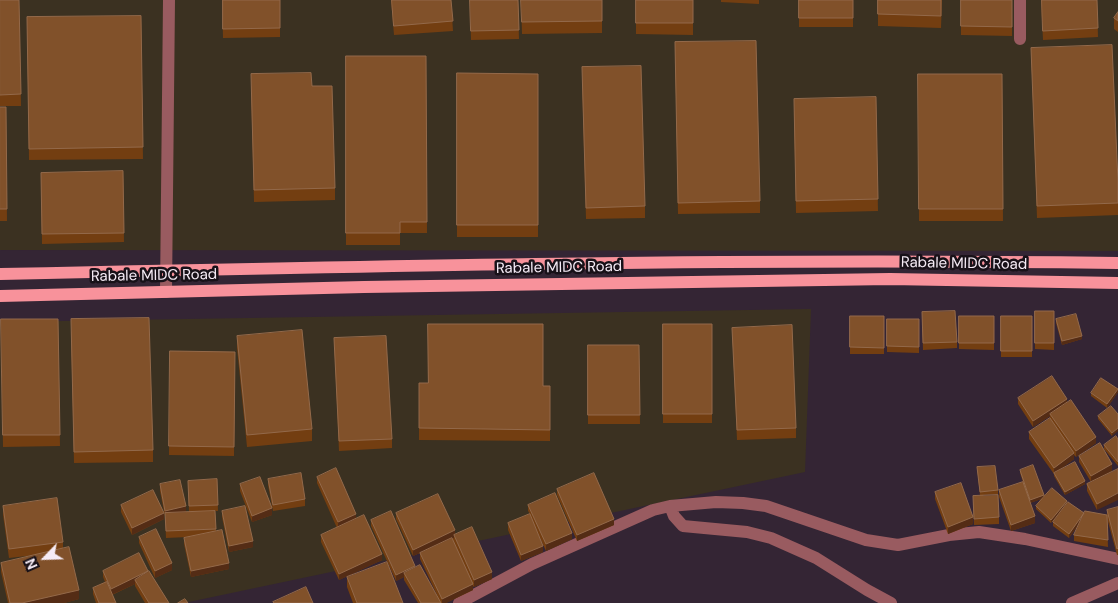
<!DOCTYPE html>
<html>
<head>
<meta charset="utf-8">
<style>
	body { margin:0 }
	#map { position:relative; width:1118px; height:603px; overflow:hidden; background:#342534; font-family:"DM Sans",sans-serif }
	canvas { display:block }
	.north { position:absolute; left:20px; top:533px; width:50px; height:50px; -webkit-text-stroke:4px #181118; paint-order:stroke; rotate:246deg; font-size:14px; font-weight:700; line-height:20px; text-align:center; color:#f5ebf5 }
	.north::after { content:''; display:block; margin:auto; width:18px; height:22px; background:#f5ebf5; clip-path:polygon(50% 0,100% 100%,50% 72%,0 100%) }
</style>
</head>
<body>
<div id="map">
<canvas width="1118" height="603"></canvas>
<div class="north">N</div>
</div>
<script>
const c = document.querySelector('canvas').getContext('2d');
c.lineJoin = 'round';
function fill(path, color) { c.fillStyle = color; c.fill(path, 'evenodd'); }
function trace(path, color, width, dash) { c.strokeStyle = color; c.lineWidth = width; c.lineCap = dash ? 'butt' : 'round'; c.setLineDash(dash || []); c.stroke(path); }
function drawText(font, color, halo, rows, align = 'center') {
  c.font = font + ' "DM Sans",sans-serif'; c.lineWidth = 5; c.setLineDash([]); c.textBaseline = 'middle'; c.strokeStyle = halo; c.fillStyle = color; for (const [text, x, y, turn = 0] of rows) {
    c.save(); c.translate(x, y); c.rotate((+turn || 0) * Math.PI / 180); c.textAlign = isNaN(turn) ? turn : align; if (halo) c.strokeText(text, 0, 0); c.fillText(text, 0, 0); c.restore();
  }
}
fill(new Path2D(`
	M0,0h1118v251l-1118,-1z
	M811,309l-6,163 -621,131h-184v-281z`), '#3b3121');
trace(new Path2D(`
	M1020,0v39
	M166,292l3,-292
	M670,506l46,-4 27,1 23,3 100,34 32,5 51,-10 30,-3 46,7 93,20
	M459,603l73,-39 121,-54 17,-4 4,10 9,10 64,6 24,6 45,20 51,32 24,13
	M1072,603l46,-20`), '#995b60', 12);
trace(new Path2D(`
	M0,274c372,-8 745,-16 1118,-11
	M0,296l364,-9 526,-8 228,4`), '#f8929b', 12);
fill(new Path2D(`
	M0,0h19l2,106h-21z
	M222,0h58v37l-57,1z
	M391,0h60l2,31 -59,4z
	M470,0h48l1,39 -48,1z
	M521,0h81v33l-80,1z
	M636,0h57v35l-57,-1z
	M721,0h38v4l-38,-2z
	M799,0h54v27h-54z
	M878,0h64l-1,28 -63,-2z
	M961,0h51v36l-51,-1z
	M1041,0h56l1,37 -55,3z
	M1118,12v20l-4,-3v-11z
	M141,16l2,143 -114,1 -2,-143z
	M675,42l85,159v12l-82,1z
	M1031,48l87,134v33l-81,3z
	M346,56h80l1,177h-27v12h-54z
	M457,73l81,1v163h-81z
	M918,74h84l1,147h-84z
	M582,79l63,127v12l-59,1z
	M251,86h61l23,102v12l-81,2z
	M876,97l2,114 -82,2 -2,-102z
	M0,107h6l1,114h-7z
	M123,171l1,71 -82,2 -1,-71z
	M1035,311h19v39l-19,-1z
	M850,316h34v38h-34z
	M959,316h35v34l-35,-1z
	M1001,316h31v41h-31z
	M1,319h57l2,127 -57,1z
	M887,319h32v34l-32,-1z
	M922,319l35,23v6l-34,2z
	M1056,319l26,20 -20,6 -6,-22z
	M663,324h49v99h-49z
	M732,328l64,100v10l-59,2z
	M71,331l82,119v12l-79,1z
	M237,336l75,93v12l-65,6 -10,-99z
	M334,338l58,101v9l-53,3z
	M588,345h51l1,79h-52z
	M170,351l65,1 -1,104 -65,-1z
	M419,383l131,3v55l-131,-1z
	M1118,392l-11,16 -16,-12v-3z
	M1018,398l49,4 29,41 -20,14 -2,-2v4l-15,11 26,14 -20,11 -11,-19v-2l-25,-35v-7l21,-13v-3l-17,11 -15,-23z
	M1118,414l-6,22 -14,-17v-3z
	M1118,439v27l-14,-17v-4z
	M1079,456l33,15 -14,8 -1,31 -10,-19v-7l4,-2 -12,-20z
	M977,467l21,23v4l-15,1 16,22v7l-25,1 -1,-23 7,-6z
	M1020,470l24,25 23,8 17,10 23,2v-5l11,-3v48h-1l-10,-37 1,29 -34,-6v-6l7,-14 -12,17 -16,-12v-4l9,-12 -11,13 -15,-14v-3l5,-7 -11,4 5,20 -24,8 -12,-34v-7l24,-8 -3,-9z
	M317,477l39,42 26,41 -43,20 -18,-38v-7l16,-7 -20,-45z
	M217,479l1,32h-3l1,20 13,38 -38,8 -7,-33v-6l4,-1 -22,1 -1,-22 -5,-25v-7l26,28h3l-1,-31z
	M268,479l37,20v7l-32,5 -5,-26z
	M240,484l32,31 -20,7 -12,-31z
	M557,489l57,36 -37,16 -20,-46z
	M935,492l38,32 -25,10 -13,-35z
	M121,505l43,14 -32,16 -11,-23z
	M528,505l44,34 -26,12 -14,-30 11,31 -22,9 -13,-31v-7l22,-9 -2,-3z
	M3,506l60,36v7l16,50 -15,4h-56l-7,-31v-9l35,-8 -27,3 -6,-43z
	M222,511l31,36 -24,5 -7,-35z
	M396,513l59,21 37,45 -18,8 -1,-1v4l-27,13h-28l-14,-23v-3l-8,4 -25,-55v-6l44,47 23,30 -18,-38v-6l-7,3 -17,-37z
	M139,537l33,33 -17,8 -16,-35z
	M103,571l45,1 21,31h-24l-10,-17v-2l-23,11 4,8h-20l-3,-9v-6l12,-6 -2,-5z
	M347,577l56,26h-50l-6,-16z`), '#733e11');
fill(new Path2D(`
	M1082,336v3l-20,6v-4z
	M1118,389v3l-11,16v-4z
	M1067,399v6l-17,9v2l-17,11v-6z
	M1118,428v3l-6,5v-3z
	M1096,437v6l-20,14v-6z
	M1074,453v6l-20,15v-6z
	M1112,464v7l-21,12v-7z
	M1085,481v3l-20,11v-3z
	M1118,493v7l-21,10v-6z
	M1044,495v3l-14,5v-3z
	M1067,501v3l-16,19v-3z
	M186,506v7l-21,4v-6z
	M272,508v7l-20,7v-6z
	M164,513v6l-32,16v-7z
	M1084,513v3l-15,22v-4z
	M356,514v6l-18,9v-7z
	M1035,516v7l-24,8v-6z
	M973,517v7l-25,10v-7z
	M614,519v6l-37,16v-6z
	M455,530v7l-1,-2v3l-41,18v-6z
	M572,533v6l-26,12v-7z
	M253,541v6l-24,5v-6z
	M543,546v6l-22,9v-6z
	M382,554v6l-43,20v-6z
	M172,563v7l-17,8v-7z
	M229,563v6l-38,8v-6z
	M415,566v6l-11,1v4l-8,4v-6z
	M148,571v7l-13,2v4l-24,11v-6z
	M492,572v7l-18,8v-7z
	M473,584v6l-27,13h-4v-4z
	M79,590v9l-15,4h-42z`), '#542c15');
const building = new Path2D(`
	M0,0h19l2,94 -21,1z
	M223,0h57v28l-57,1z
	M392,0h59l2,21 -59,5z
	M470,0h48l1,30 -48,1z
	M521,0h81v21l-80,1z
	M636,0h57v23h-57z
	M799,0h54v18h-54z
	M878,0h63v16l-63,-2z
	M961,0h51v27l-51,-1z
	M1042,0h55l1,28 -55,3z
	M1118,12v9l-4,-3z
	M141,16l2,131 -114,2 -2,-132z
	M756,41l4,160 -82,2 -3,-161z
	M1112,45l6,137v21l-81,3 -6,-158z
	M346,56h80l1,166h-27v11h-54z
	M641,66l4,140 -59,2 -4,-141z
	M311,73l1,13h20l3,102 -81,2 -3,-116z
	M457,73l81,1v151h-81z
	M918,74h84l1,135h-84z
	M876,97l2,102 -82,2 -2,-102z
	M0,107h6l1,102h-7z
	M123,171l1,62 -82,1 -1,-61z
	M955,311l2,31 -34,1 -1,-31z
	M1035,311h19v32h-19z
	M1076,314l6,22 -20,5 -6,-22z
	M850,316h34v32l-34,-1z
	M959,316h35v27h-35z
	M1001,316h31v35h-31z
	M149,318l4,132 -79,2 -3,-133z
	M1,319h57l2,116h-57z
	M887,319h32v28l-32,-1z
	M428,324h115v62h7v44l-131,-2v-45h9z
	M663,324h49v90h-49z
	M792,325l4,103 -59,2 -5,-102z
	M302,330l10,99 -65,6 -10,-99z
	M386,336l6,103 -53,2 -5,-103z
	M588,345h51l1,70h-52z
	M170,351l65,1 -1,95 -65,-1z
	M1052,376l15,23 -34,22 -15,-23z
	M1101,378l17,11 -11,15 -16,-11z
	M1071,400l25,37 -20,14 -26,-37z
	M1111,406l7,8v14l-6,5 -14,-17z
	M1050,418l24,35 -20,15 -25,-36z
	M1116,436l2,3v23l-14,-17z
	M1100,443l12,21 -21,12 -12,-20z
	M1075,462l10,19 -20,11 -11,-19z
	M1033,465l11,30 -14,5 -10,-30z
	M995,466l3,24 -18,2 -3,-25z
	M336,468l20,46 -18,8 -21,-45z
	M1118,469v24l-21,11 -10,-20z
	M301,473l4,26 -32,6 -5,-26z
	M594,473l20,46 -37,16 -20,-46z
	M260,477l12,31 -20,8 -12,-32z
	M217,479l1,26 -29,1 -1,-25z
	M180,480l6,26 -21,5 -5,-27z
	M1023,482l12,34 -24,9 -12,-35z
	M961,483l12,34 -25,10 -13,-35z
	M1052,488l15,13 -16,19 -15,-14z
	M153,490l11,23 -32,15 -11,-23z
	M555,493l17,40 -26,11 -18,-39z
	M438,494l17,36 -42,20 -17,-37z
	M998,495l1,22 -25,2 -1,-23z
	M57,498l6,44 -54,7 -6,-43z
	M1068,502l16,11 -15,21 -16,-12z
	M245,506l8,35 -24,5 -7,-35z
	M1118,507v41l-1,1 -10,-39z
	M215,511l1,18 -50,2 -1,-18z
	M391,511l24,55 -19,9 -25,-55z
	M1085,511l22,4 1,25 -34,-5z
	M530,514l13,32 -22,9 -13,-32z
	M364,515l18,39 -43,20 -18,-39z
	M472,527l20,45 -18,8 -20,-45z
	M156,529l16,34 -17,8 -16,-34z
	M222,530l7,33 -38,8 -7,-33z
	M452,538l21,46 -31,15 -22,-46z
	M69,547l10,43 -57,13h-12l-9,-40z
	M139,553l9,18 -37,18 -8,-18z
	M387,562l16,41h-46l-10,-26z
	M420,565l21,38h-20l-17,-30z
	M149,571l20,32h-20l-14,-23z
	M107,582l9,21h-17l-6,-15z
	M306,587l7,16h-39l-1,-1z
	M185,599l3,4h-10z`);
fill(building, '#81512a');
trace(building, '#93694a', 1);
drawText('15px', '#f5ebf5', '#181118', [
	["Rabale MIDC Road",964,264,1],
	["Rabale MIDC Road",559,268,-1],
	["Rabale MIDC Road",154,276,-1]
]);
</script>
</body>
</html>
